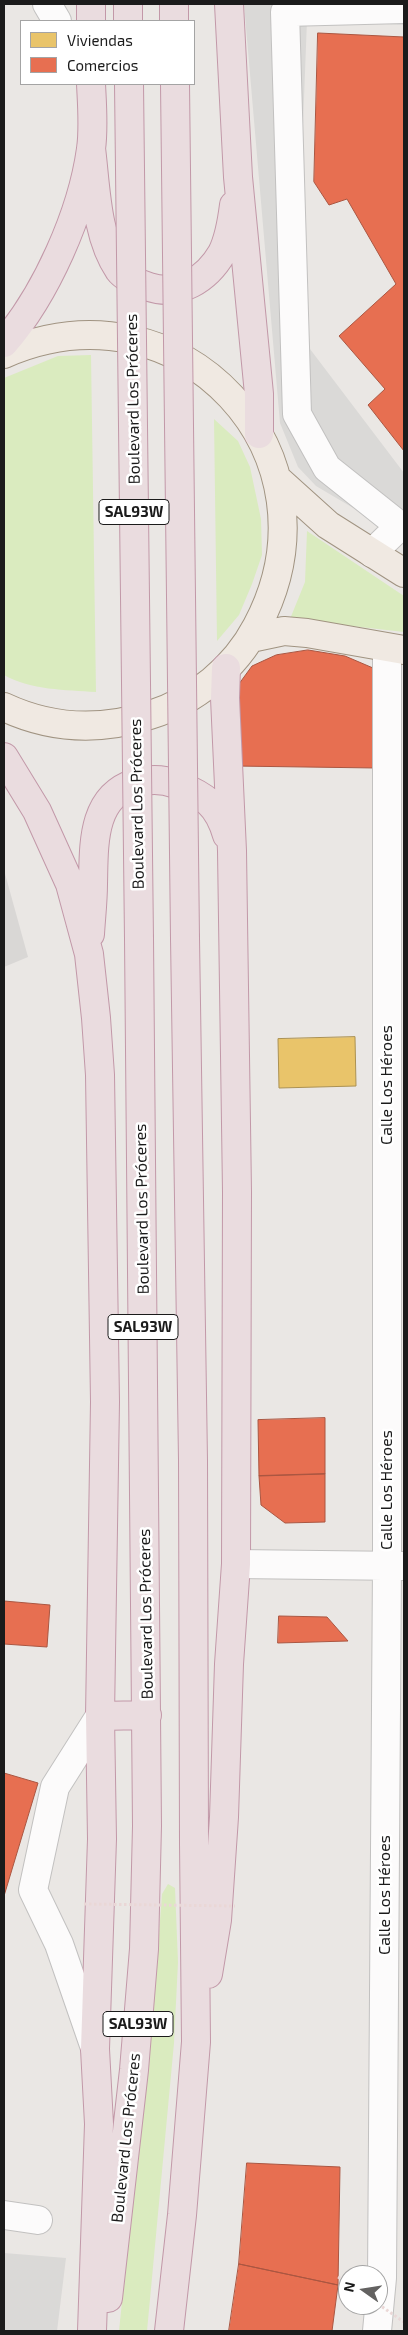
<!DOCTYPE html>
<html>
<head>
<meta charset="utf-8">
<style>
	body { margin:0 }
	#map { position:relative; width:408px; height:2335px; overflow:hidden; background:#eae7e4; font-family:"Exo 2",sans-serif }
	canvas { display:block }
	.frame { position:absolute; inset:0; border:5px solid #1b1b1b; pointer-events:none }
	.legend { position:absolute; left:20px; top:20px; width:175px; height:65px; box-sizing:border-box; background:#fff; border:1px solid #a4a4a4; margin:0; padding:6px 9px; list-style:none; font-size:15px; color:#1b1b1b }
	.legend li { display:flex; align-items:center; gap:10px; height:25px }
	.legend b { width:25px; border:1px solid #a4a4a4 }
	.north { position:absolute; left:338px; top:2265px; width:50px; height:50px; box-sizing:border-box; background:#fff; border:1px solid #a4a4a4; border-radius:50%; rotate:283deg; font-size:14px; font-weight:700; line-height:20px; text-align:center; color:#1b1b1b }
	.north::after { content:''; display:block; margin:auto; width:18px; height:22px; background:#636261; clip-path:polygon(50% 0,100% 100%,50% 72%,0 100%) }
</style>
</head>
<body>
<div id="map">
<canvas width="408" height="2335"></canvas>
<div class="frame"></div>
<ul class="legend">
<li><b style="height:14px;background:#e9c46a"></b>Viviendas</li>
<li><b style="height:14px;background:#e76f51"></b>Comercios</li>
</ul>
<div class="north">N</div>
</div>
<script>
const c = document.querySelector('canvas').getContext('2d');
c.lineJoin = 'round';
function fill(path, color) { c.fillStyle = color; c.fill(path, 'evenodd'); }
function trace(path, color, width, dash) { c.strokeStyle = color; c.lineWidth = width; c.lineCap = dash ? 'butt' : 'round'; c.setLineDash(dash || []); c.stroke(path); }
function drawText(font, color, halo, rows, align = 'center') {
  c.font = font + ' "Exo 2",sans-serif'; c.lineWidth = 5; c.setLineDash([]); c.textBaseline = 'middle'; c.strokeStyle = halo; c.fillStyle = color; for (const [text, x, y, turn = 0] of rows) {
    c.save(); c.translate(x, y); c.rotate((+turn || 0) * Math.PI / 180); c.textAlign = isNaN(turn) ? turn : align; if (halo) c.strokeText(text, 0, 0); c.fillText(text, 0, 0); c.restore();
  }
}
fill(new Path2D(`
	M4,870l24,87 -24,10z`), '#d9d7d5');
fill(new Path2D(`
	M91,355l5,337c-31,-2 -65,-2 -92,-17v-297l54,-22z
	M214,419l24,22 12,26 11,52 1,36 -10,29 -13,31 -22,26z
	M307,531l97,65v36l-114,-13 15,-37z
	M168,1884l7,4 3,74 -4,81 -27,288h-28l38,-371 5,-66z`), '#daebbf');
fill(new Path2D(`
	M244,4h160v21l-97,-5 -7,183 10,146 94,124v65l-88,-52 -18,-19 -18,-44z
	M4,2253l62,5 -9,73h-53z`), '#dad9d7');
const homes = new Path2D(`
	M355,1037l1,49 -77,2 -1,-49z`);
fill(homes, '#e9c46a');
trace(homes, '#ab9152', 1);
const shops = new Path2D(`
	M318,33l86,4v414l-36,-46 17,-16 -46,-53 57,-52 -49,-85 -18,6 -15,-23z
	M308,650l37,6 28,12 3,100 -141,-2 1,-78 16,-22 24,-11z
	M325,1418v56l-66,2 -1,-56z
	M325,1474v48l-40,1 -24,-18 -2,-29z
	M4,1601l46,4 -3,42 -43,-3z
	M279,1616l48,1 21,24 -70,2z
	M4,1773l34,10 -34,113z
	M247,2163l93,4 -2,118 -99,-21z
	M239,2264l99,21 -6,46h-103z`);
fill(shops, '#e76f51');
trace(shops, '#aa5641', 1);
const minor = new Path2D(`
	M47,4l10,17
	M372,553l28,-27 -73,-58 -30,-54 -12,-402 119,-3
	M236,1564l168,2
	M95,2048l-36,-104 -26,-54 22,-103 45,-71
	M4,2215l34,5
	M377,2331l5,-53 5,-713v-917`);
const major = new Path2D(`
	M4,354c177,-78 344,101 253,272 -22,42 -62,75 -107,89 -49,16 -99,14 -146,-8
	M277,479l51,46 76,48
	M251,638l33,-7 23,2 97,17`);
const highway = new Path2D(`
	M91,4v17
	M128,4v17
	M174,4v17
	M229,4l9,173 21,217v40
	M91,148c5,40 5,88 28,122 6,8 21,14 30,17 30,10 58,-8 73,-34 7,-14 10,-32 12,-48
	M4,343c42,-49 78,-129 87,-194 3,-21 1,-44 0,-65
	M4,757l33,54 33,73 19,70 7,64 4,57 5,327 -5,314 2,123 -7,210 4,75 -7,207
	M90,934c1,-17 3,-33 3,-50 1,-38 -2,-87 42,-101 13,-4 28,-4 41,1 29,12 42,20 51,51
	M100,1716l47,-1
	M208,1974l9,-54 7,-103 5,-153 7,-100 1,-372 -5,-341 -7,-153 1,-30
	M108,2298l26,-228 10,-121 3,-123 -8,-887
	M169,2331l13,-116 14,-173 -2,-199 -1,-383 -8,-522`);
trace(minor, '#c2c1c0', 30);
trace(major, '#a09381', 30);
trace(highway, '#c298a8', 30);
trace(new Path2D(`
	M338,2277l10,6`), '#ead7d6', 3, [2.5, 2.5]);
trace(minor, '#fcfbfb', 28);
trace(major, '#f0e9e2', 28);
trace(highway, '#eadcdf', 28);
const highwayBridge = new Path2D(`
	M129,84l10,855
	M175,84l10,854`);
trace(highwayBridge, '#c298a8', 30, []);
trace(new Path2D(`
	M84,1904l151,2
	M378,2304l26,18`), '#ead7d6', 3, [2.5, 2.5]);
trace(highwayBridge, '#eadcdf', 28);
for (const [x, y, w] of [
	[134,512,70],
	[143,1327,70],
	[138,2024,70]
]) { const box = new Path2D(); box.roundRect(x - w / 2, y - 12.5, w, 25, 4); c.fillStyle = '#fff'; c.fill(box); trace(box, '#1b1b1b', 1); }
drawText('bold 15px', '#1b1b1b', null, [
	["SAL93W",134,512],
	["SAL93W",143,1327],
	["SAL93W",138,2024]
]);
drawText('16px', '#1b1b1b', '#fff', [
	["Boulevard Los Próceres",133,399,-91],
	["Boulevard Los Próceres",137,804,-91],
	["Calle Los Héroes",387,1085,-90],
	["Boulevard Los Próceres",142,1209,-91],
	["Calle Los Héroes",387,1490,-90],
	["Boulevard Los Próceres",146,1614,-91],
	["Calle Los Héroes",385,1895,-90],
	["Boulevard Los Próceres",126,2138,-84]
]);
</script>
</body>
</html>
